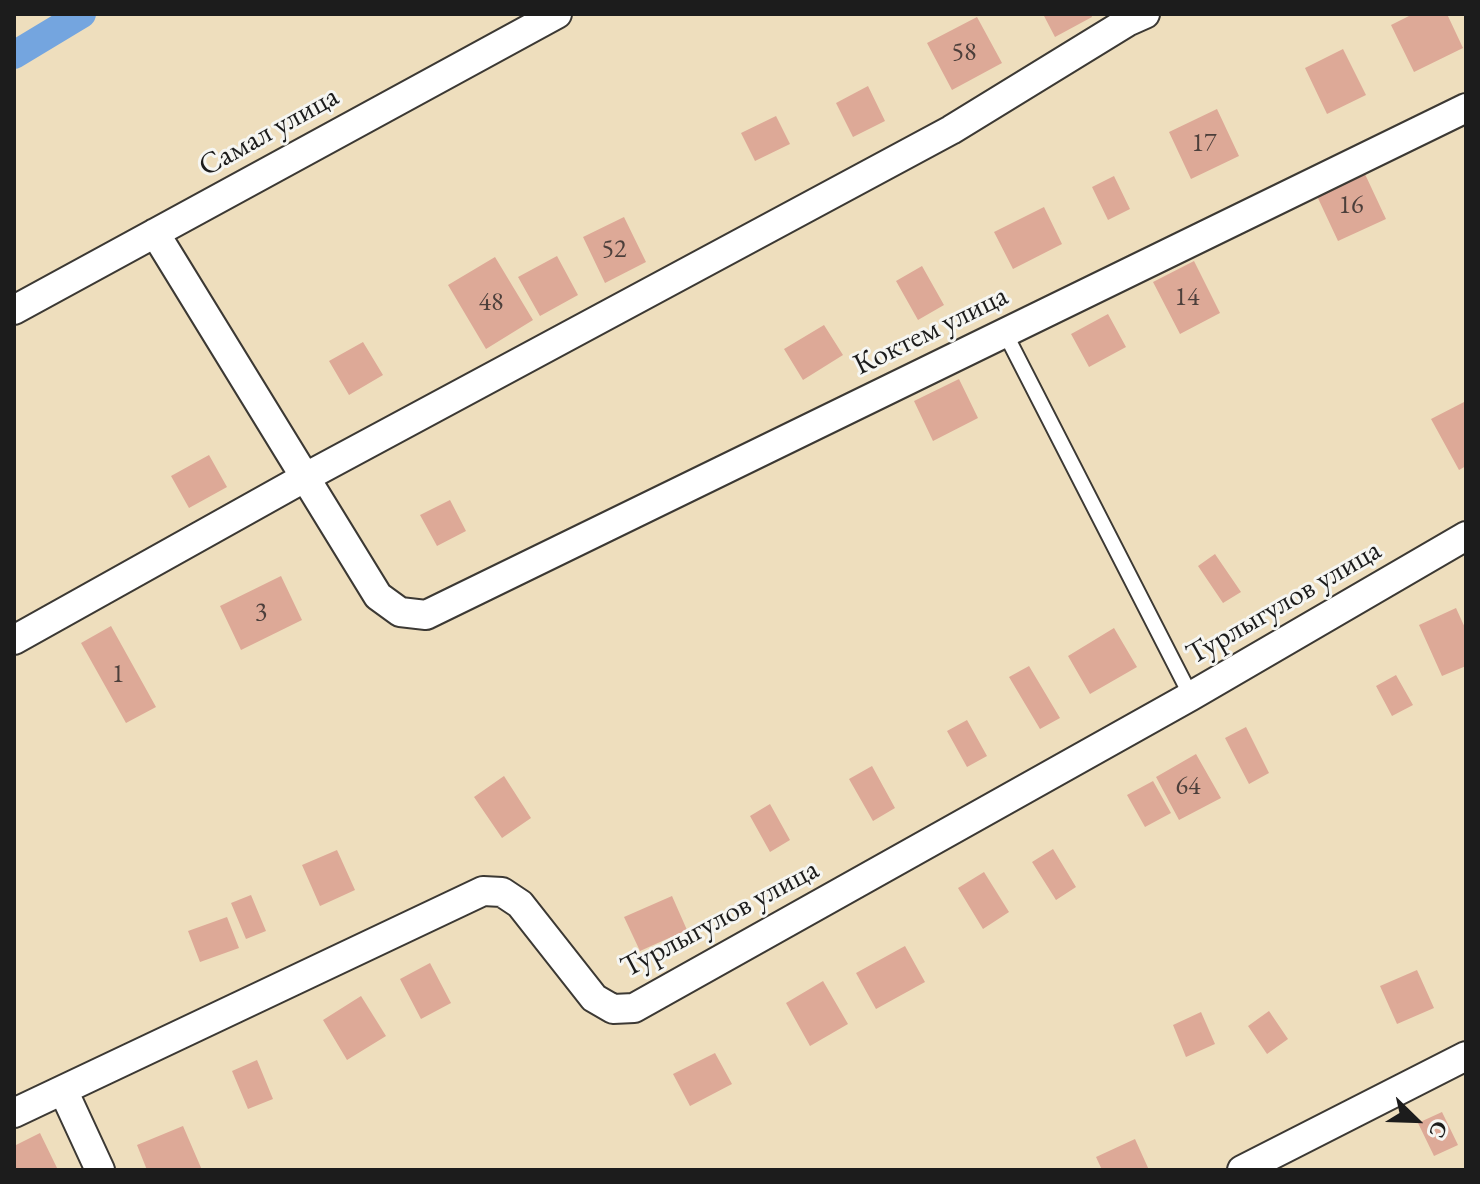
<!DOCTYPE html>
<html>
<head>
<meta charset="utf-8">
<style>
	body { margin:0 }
	#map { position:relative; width:1480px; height:1184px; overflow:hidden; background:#eedebd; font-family:"EB Garamond",serif }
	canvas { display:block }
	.frame { position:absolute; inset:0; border:16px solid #1c1c1c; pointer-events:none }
	.north { position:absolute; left:1376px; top:1080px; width:80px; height:80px; -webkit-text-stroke:6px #f6f6f2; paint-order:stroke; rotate:113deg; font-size:22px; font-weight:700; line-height:32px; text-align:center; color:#1c1c1c }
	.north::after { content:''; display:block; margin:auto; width:28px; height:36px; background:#1c1c1c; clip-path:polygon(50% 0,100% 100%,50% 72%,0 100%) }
</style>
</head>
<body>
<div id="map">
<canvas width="1480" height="1184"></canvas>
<div class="frame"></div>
<div class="north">С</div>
</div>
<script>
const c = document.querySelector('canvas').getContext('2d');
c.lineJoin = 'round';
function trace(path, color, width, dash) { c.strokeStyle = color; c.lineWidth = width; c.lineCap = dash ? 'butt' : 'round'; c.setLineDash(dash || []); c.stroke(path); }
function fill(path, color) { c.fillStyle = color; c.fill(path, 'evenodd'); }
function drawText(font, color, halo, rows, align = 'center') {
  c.font = font + ' "EB Garamond",serif'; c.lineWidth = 6; c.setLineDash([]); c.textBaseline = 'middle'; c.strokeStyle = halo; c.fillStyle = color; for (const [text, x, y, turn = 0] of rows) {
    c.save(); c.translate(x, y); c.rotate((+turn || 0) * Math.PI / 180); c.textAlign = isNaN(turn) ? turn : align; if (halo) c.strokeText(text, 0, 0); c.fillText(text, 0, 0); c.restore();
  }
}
trace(new Path2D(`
	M14,55l68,-41`), '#74a5df', 28);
fill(new Path2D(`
	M1043,14h48l1,3 -37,20z
	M1413,14h34l16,34 -49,24 -23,-47z
	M977,17l25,46 -50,27 -25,-47z
	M1343,49l23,46 -39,19 -22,-46z
	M868,86l17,35 -32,16 -17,-34z
	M1217,109l22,47 -48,23 -22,-47z
	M776,116l14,28 -35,17 -14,-28z
	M1364,172l22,47 -48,22 -22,-47z
	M1114,176l16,33 -22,11 -16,-33z
	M1044,207l18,37 -49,25 -19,-37z
	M624,217l22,45 -41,21 -22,-46z
	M557,256l21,39 -38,21 -22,-39z
	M495,257l38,63 -47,29 -38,-64z
	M1194,261l26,52 -40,21 -27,-52z
	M922,266l22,39 -26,15 -22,-39z
	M1108,314l18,33 -37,20 -18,-33z
	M824,325l19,30 -40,25 -19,-31z
	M363,342l20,33 -34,20 -20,-34z
	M959,379l19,39 -45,23 -19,-40z
	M1466,401v65l-7,4 -28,-51z
	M209,455l18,32 -38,21 -18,-32z
	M450,500l16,31 -29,15 -17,-31z
	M1215,554l26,38 -18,11 -25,-37z
	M281,576l21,44 -61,30 -21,-44z
	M1456,608l10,22v36l-24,10 -23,-51z
	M111,626l45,81 -30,16 -45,-80z
	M1114,628l23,39 -47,27 -22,-38z
	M1029,666l31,52 -20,11 -31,-52z
	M1396,675l17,30 -21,11 -16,-30z
	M967,720l20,36 -20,11 -20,-36z
	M1246,727l23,46 -20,11 -24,-46z
	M1196,754l25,44 -42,22 -23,-43z
	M872,766l23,42 -22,13 -24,-42z
	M504,776l27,42 -29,20 -28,-41z
	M1153,781l18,32 -26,14 -18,-32z
	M770,804l20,36 -20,12 -20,-36z
	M1053,849l23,38 -20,13 -24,-38z
	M337,850l18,40 -35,16 -18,-41z
	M984,872l25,40 -26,17 -25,-41z
	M251,895l15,36 -20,8 -15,-36z
	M672,896l15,34 -47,21 -16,-34z
	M227,917l12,31 -39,14 -12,-31z
	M905,946l20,36 -49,27 -20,-36z
	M430,963l21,40 -30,16 -21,-40z
	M1417,970l17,38 -37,16 -17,-38z
	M823,981l25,43 -38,22 -24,-43z
	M361,996l25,40 -39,24 -24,-40z
	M1269,1011l19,28 -21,15 -19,-28z
	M1201,1012l14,32 -29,13 -13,-32z
	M715,1053l17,31 -42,22 -17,-32z
	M257,1060l16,39 -25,10 -16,-38z
	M1442,1112l16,33 -24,11 -16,-33z
	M183,1126l19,44h-55l-10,-25z
	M40,1133l18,37h-44v-24z
	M1135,1139l14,31h-47l-6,-13z`), '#dda997');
const service = new Path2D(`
	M1005,333l186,363`);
const minor = new Path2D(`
	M155,233l223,363 22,16 26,3 1040,-507
	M14,310l543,-296
	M14,640l290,-162 647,-348 176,-108 18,-8
	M63,1090l37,80
	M14,1113l469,-222 19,1 18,12 74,94 19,11 21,-1 557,-312 275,-160
	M1242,1170l224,-114`);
trace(service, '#3c3934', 18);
trace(minor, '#3c3934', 32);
trace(service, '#fff', 14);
trace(minor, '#fff', 28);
drawText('26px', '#4c3f3b', null, [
	["58",964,53],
	["17",1204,144],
	["16",1351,206],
	["52",614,250],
	["14",1187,298],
	["48",491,303],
	["3",261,613],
	["1",118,675],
	["64",1188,787]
]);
drawText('30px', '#1c1c1c', '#f6f6f2', [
	["Самал улица",269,132,-29],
	["Коктем улица",931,331,-26],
	["Турлыгулов улица",1284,603,-30],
	["Турлыгулов улица",720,919,-28]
]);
</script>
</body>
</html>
